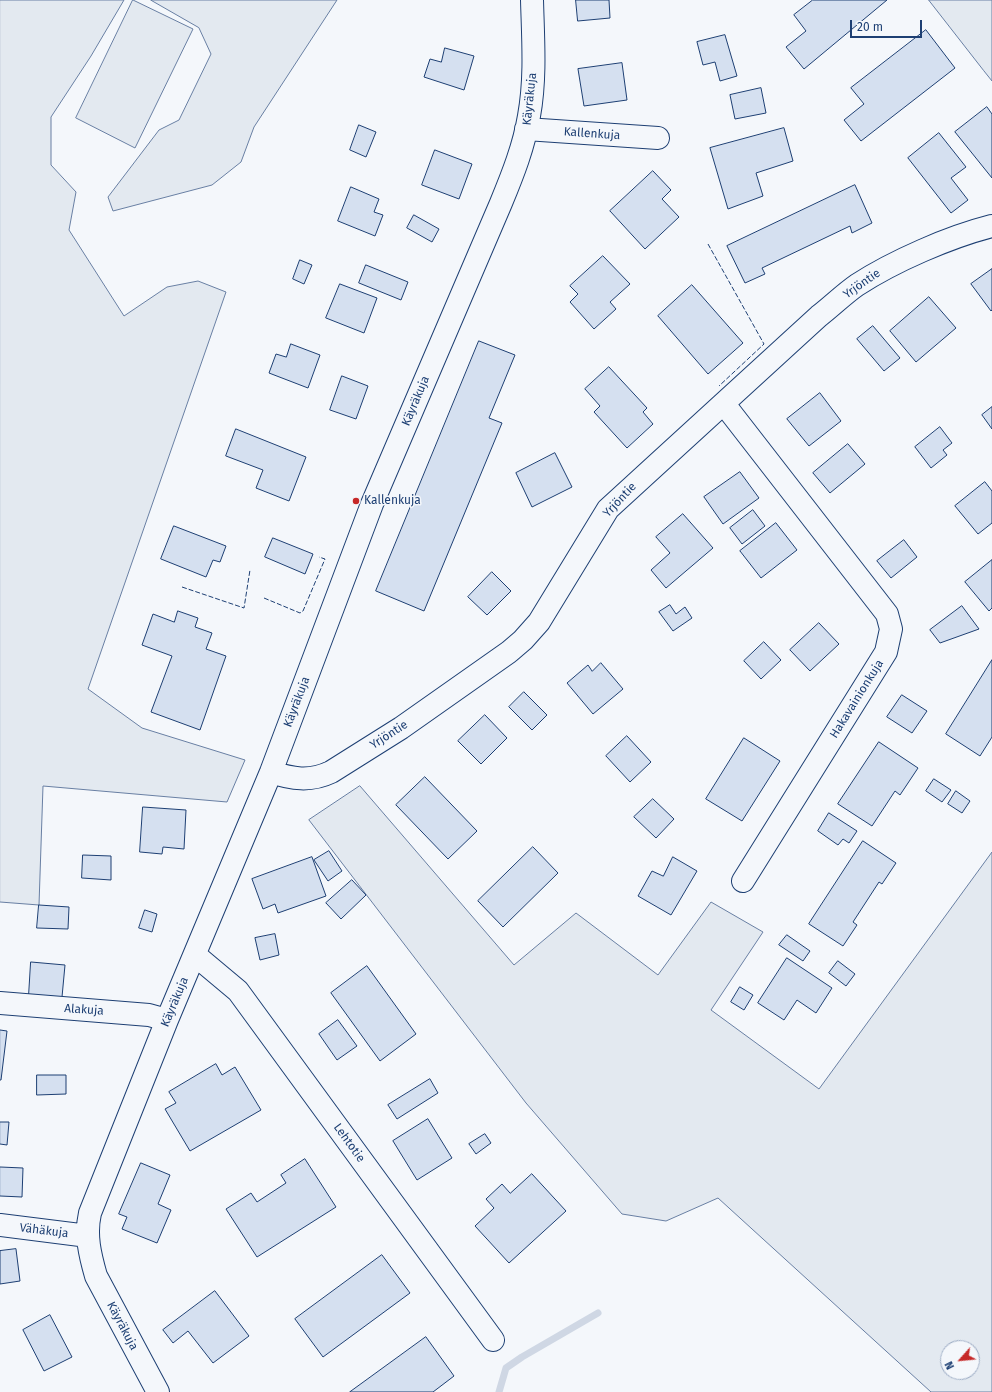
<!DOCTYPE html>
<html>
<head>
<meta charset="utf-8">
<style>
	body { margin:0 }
	#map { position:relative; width:992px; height:1392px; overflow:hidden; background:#f4f7fb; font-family:"Fira Sans",sans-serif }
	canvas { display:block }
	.north { position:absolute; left:940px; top:1340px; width:40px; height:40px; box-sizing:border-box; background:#f4f7fb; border:1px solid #9eadc5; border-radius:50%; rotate:243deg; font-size:11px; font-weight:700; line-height:16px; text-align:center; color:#1d3f73 }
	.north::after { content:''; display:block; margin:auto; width:14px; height:18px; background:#c62828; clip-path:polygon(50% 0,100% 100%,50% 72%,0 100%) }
	.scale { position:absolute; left:850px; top:20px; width:72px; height:18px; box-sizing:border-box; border:2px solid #1d3f73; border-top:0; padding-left:5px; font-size:12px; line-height:14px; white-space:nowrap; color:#1d3f73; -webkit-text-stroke:3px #f4f7fb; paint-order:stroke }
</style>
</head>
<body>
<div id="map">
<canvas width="992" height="1392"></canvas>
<div class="north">N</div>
<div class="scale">20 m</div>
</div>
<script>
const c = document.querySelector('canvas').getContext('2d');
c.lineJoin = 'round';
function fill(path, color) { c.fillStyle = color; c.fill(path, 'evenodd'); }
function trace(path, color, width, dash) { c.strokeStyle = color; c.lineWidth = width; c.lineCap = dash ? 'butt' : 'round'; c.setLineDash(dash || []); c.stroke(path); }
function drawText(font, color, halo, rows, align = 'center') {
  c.font = font + ' "Fira Sans",sans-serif'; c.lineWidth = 3; c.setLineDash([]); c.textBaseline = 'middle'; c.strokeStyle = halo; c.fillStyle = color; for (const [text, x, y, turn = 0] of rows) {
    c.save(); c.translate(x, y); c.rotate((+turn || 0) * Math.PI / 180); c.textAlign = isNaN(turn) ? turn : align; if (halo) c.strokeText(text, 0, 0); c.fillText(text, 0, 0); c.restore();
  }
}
const green = new Path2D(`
	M0,0h124l-33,56 -40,61v48l25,27 -7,38 55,86 43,-29 31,-6 28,11 -138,397 54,39 103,32 -18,42 -184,-16 -4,119 -39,-3z
	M133,0l60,29 -58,119 -59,-30z
	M151,0h186l-83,127 -13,35 -29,23 -99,26 -5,-14 51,-67 20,-10 32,-66 -12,-26z
	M929,0h63v81l-8,-10z
	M360,786l154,179 62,-52 82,62 53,-73 52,30 -52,78 108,79 173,-237v540h-61l-213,-194 -52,23 -44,-7 -96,-111 -217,-283zM948,1348h24v24h-24z`);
fill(green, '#e3e9f0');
trace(green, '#687fa3', 1);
trace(new Path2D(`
	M499,1392l7,-24 16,-11 76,-44`), '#cfd7e4', 7);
const building = new Path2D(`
	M576,0h33l1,18 -32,3z
	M813,0h74l-83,69 -18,-22 20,-16 -12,-16z
	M926,30l29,38 -94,73 -17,-21 20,-16 -13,-16z
	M725,35l12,41 -17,5 -5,-19 -12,3 -6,-23z
	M445,48l29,8 -10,34 -40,-13 6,-18 11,3z
	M622,63l5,37 -43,6 -6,-37z
	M761,88l5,25 -31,6 -5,-24z
	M987,107l5,7v64l-37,-46z
	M359,125l17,7 -10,25 -16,-7z
	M784,128l9,33 -37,12 7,23 -35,13 -18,-61z
	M939,133l27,34 -15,11 17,22 -17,13 -43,-55z
	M435,150l37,14 -13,35 -37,-14z
	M653,171l18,19 -9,9 17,18 -34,32 -35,-38z
	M855,185l17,38 -20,10 -2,-7 -88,42 3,6 -20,9 -18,-37z
	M351,187l28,12 -5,13 9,3 -8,21 -37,-15z
	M414,215l25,14 -7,13 -25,-14z
	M603,256l27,28 -20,18 6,7 -22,20 -24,-27 8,-8 -8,-8z
	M300,260l12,5 -8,19 -11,-5z
	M366,265l42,17 -7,18 -42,-17z
	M992,269v41l-1,1 -20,-27z
	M340,284l37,14 -13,35 -38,-15z
	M692,285l51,58 -35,31 -50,-58z
	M929,297l27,31 -40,34 -26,-31z
	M873,326l27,32 -16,13 -27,-32z
	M479,341l36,14 -26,63 13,5 -78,188 -48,-20z
	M291,344l29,11 -12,33 -39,-15 7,-19 10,3z
	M609,367l38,41 -4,4 10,12 -26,24 -33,-36 6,-6 -15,-17z
	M342,376l26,10 -12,33 -26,-9z
	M820,393l21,28 -32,25 -22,-27z
	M992,407v22l-10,-14z
	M940,427l12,16 -9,7 4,5 -16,13 -16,-21z
	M236,429l70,28 -17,44 -33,-13 7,-18 -37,-14z
	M848,444l17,20 -35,29 -17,-20z
	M555,453l17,34 -40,20 -16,-34z
	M740,472l19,26 -36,26 -19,-27z
	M985,482l7,9v32l-14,11 -23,-28z
	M753,510l12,16 -23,18 -12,-16z
	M683,514l30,34 -47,40 -15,-18 19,-17 -14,-16z
	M776,523l21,27 -36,28 -21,-27z
	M174,526l52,20 -6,16 -7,-2 -7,17 -45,-18z
	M273,538l40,16 -8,20 -40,-17z
	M904,540l13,17 -26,21 -14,-17z
	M992,560v48l-3,3 -24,-29z
	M492,572l19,19 -24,24 -19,-18z
	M670,605l6,9 9,-7 7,11 -19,13 -14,-19z
	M962,606l17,23 -39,14 -10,-13z
	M178,611l20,7 -3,9 17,6 -6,16 20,7 -26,74 -49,-18 21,-56 -30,-11 11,-31 21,8z
	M819,623l20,21 -29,27 -20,-21z
	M764,642l17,18 -20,19 -17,-18z
	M992,660v77l-12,19 -34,-22z
	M601,663l22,26 -30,25 -26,-31 21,-18 4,6z
	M524,692l23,23 -15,15 -23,-23z
	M902,695l25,16 -15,22 -25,-16z
	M485,715l22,23 -26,26 -23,-23z
	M627,736l24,26 -21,20 -24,-26z
	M744,738l36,23 -38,60 -36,-22z
	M879,742l39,26 -18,27 -5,-4 -23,35 -34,-22z
	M425,777l52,54 -29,28 -52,-54z
	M934,779l17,11 -9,12 -16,-11z
	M956,791l14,10 -8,12 -14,-9z
	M653,799l21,20 -18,19 -22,-21z
	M143,807l43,3 -2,39 -21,-2 -1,7 -22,-2z
	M829,813l28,18 -8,12 -6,-4 -5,6 -20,-14z
	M863,841l33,22 -14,21 -3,-2 -26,40 4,3 -14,21 -34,-22z
	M533,847l25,26 -55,54 -25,-26z
	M329,851l13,20 -14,10 -14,-21z
	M83,855l28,1v24l-29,-2z
	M312,857l14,39 -48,17 -3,-9 -12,5 -11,-30z
	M673,857l24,14 -26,44 -33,-19 14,-25 11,5z
	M352,880l14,15 -25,24 -15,-16z
	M39,905l30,2 -1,22 -31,-1z
	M145,910l12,4 -5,18 -13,-4z
	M275,934l4,21 -19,5 -5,-22z
	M787,935l23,16 -7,10 -24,-16z
	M787,958l45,30 -16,25 -19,-13 -13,20 -26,-17z
	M838,961l17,13 -9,12 -17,-13z
	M31,962l34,3 -3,32 -33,-2z
	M367,966l49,68 -36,27 -49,-68z
	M740,987l13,8 -9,15 -13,-8z
	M338,1020l19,26 -20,14 -18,-26z
	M0,1030l7,1 -6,49h-1z
	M216,1064l6,11 13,-8 26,43 -71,41 -25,-42 11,-6 -7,-11z
	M37,1075h29v19l-29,1z
	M430,1079l8,14 -41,26 -9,-14z
	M428,1119l24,39 -35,22 -24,-39z
	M0,1122h9l-2,23 -7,-1z
	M485,1134l6,9 -15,11 -7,-10z
	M305,1159l31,48 -79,50 -31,-48 25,-16 6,9 29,-19 -5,-8z
	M141,1163l29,12 -12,29 13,6 -14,33 -35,-14 5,-12 -8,-3z
	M0,1167l23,1 -1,29 -22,-1z
	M532,1174l34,37 -57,52 -34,-37 19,-18 -8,-9 16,-15 8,9z
	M16,1249l4,32 -20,3v-33z
	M382,1255l28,38 -87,64 -28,-38z
	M215,1291l34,45 -36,27 -25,-32 -15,12 -10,-13z
	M50,1315l22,42 -28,14 -21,-41z
	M426,1337l28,39 -21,16h-83z`);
fill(building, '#d5e0f0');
trace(building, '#1d3f73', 1);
const minor = new Path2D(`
	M526,129l132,9
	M724,404l163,210 4,15 -5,23 -143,229
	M271,772c21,7 39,10 60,0l70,-44 108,-76 14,-12 16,-18 69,-113 211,-193c13,-10 25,-22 38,-31 37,-24 92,-48 135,-59
	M195,955l43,36 255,349
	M0,1003l149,12 18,5
	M0,1225l88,11
	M158,1392l-62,-116c-6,-21 -11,-41 -6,-63l77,-193 104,-248 101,-268 129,-301c12,-29 23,-57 28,-87 7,-38 4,-78 3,-116`);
trace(minor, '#1d3f73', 24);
trace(minor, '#f4f7fb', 22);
trace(new Path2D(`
	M708,244l56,100 -45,42
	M182,587l62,21 6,-38
	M264,598l36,15 3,-2 22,-52 -6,-2`), '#1d3f73', 1, [5, 2]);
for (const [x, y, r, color] of [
	[356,501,4,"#c62828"]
]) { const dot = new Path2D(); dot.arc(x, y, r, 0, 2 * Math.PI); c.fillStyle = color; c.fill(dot); trace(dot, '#f4f7fb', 1.5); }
drawText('12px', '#1d3f73', '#f4f7fb', [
	["Käyräkuja",530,99,-84],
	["Kallenkuja",592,134,4],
	["Yrjöntie",862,284,-35],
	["Käyräkuja",416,401,-67],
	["Yrjöntie",620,500,-47],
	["Hakavainionkuja",857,699,-58],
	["Käyräkuja",297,702,-69],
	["Yrjöntie",389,735,-33],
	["Käyräkuja",175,1002,-67],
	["Alakuja",84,1010,4],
	["Lehtotie",349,1143,54],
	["Vähäkuja",44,1231,7],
	["Käyräkuja",122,1326,62]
]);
drawText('12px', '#1d3f73', '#f4f7fb', [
	["Kallenkuja",364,501]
], 'left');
</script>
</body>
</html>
